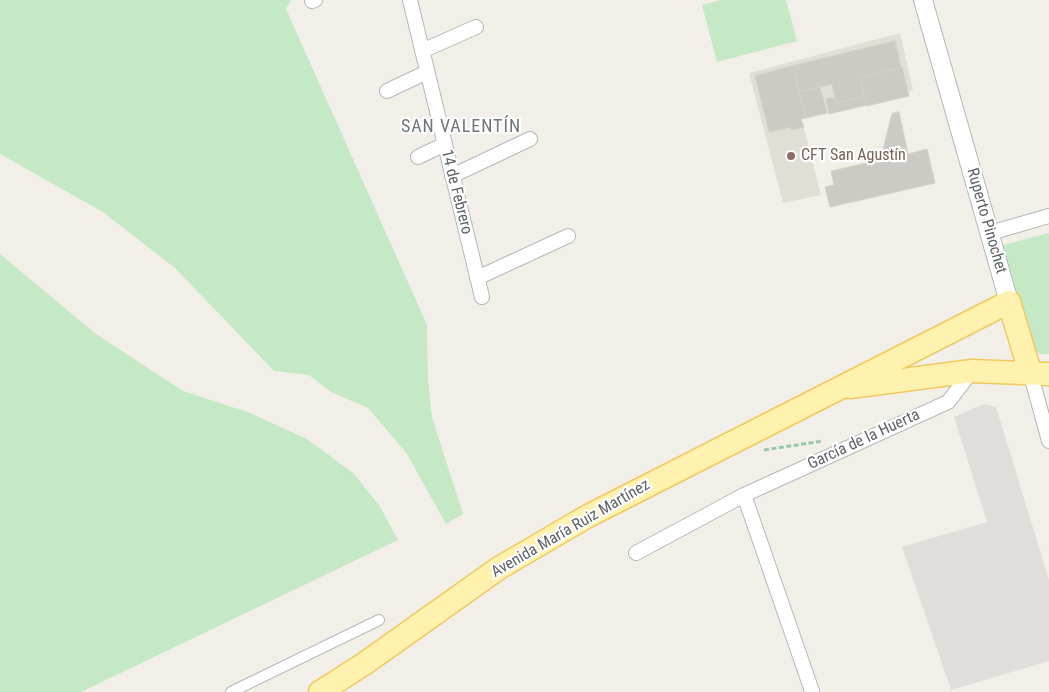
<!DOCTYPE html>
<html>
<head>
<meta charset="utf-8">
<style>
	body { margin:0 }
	canvas { display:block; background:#f1efe8 }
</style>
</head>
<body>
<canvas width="1049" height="692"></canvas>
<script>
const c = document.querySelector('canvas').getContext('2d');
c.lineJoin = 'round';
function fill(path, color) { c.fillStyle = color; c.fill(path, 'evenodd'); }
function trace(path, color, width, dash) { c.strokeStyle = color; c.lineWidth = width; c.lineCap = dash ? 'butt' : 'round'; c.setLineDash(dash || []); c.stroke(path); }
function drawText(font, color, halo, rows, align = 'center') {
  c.font = font + ' "Roboto Condensed",sans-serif'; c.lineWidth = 4.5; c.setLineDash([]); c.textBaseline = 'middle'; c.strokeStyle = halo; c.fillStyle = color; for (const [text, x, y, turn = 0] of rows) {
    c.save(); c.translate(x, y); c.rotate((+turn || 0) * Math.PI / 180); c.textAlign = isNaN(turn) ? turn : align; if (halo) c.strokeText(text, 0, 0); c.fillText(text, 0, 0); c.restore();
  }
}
fill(new Path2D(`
	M984,404l12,3 53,173v81l-98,29 -49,-143 85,-25 -33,-105z`), '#e0deda');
fill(new Path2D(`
	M900,33l13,57 -112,27 20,78 -38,8 -34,-130z`), '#e1ded6');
fill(new Path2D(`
	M0,0h291l-5,9 141,316 1,55 4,37 31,97 -17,10 -39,-70 -39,-46 -37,-16 -22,-17 -35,-4 -99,-103 -72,-56 -103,-58z
	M721,0h65l11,41 -80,21 -15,-57z
	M1049,233v121h-8l-15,-7 -30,-100z
	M0,254l96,80 87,57 67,22 57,26 46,34 26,32 19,35 -317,152h-81z`), '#c5e8c5');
const building = new Path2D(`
	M895,41l6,26 -41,11 5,18 -29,7 -4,-19 -33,8 -6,-26z
	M793,66l13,52 -5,1 3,8 -13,3v-3l-22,5 -14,-56z
	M902,67l7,29 -42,10 -7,-28z
	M820,87l7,26 -21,5 -7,-26z
	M865,96l2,9 -38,9 -3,-15 9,-2 1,6z
	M899,112l9,42 19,-5 8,34 -105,24 -5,-20 9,-2 -3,-14 53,-12 -2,-6 10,-39z`);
fill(building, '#cccac5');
trace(building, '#d6d1c6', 1);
const pedestrian = new Path2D(`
	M231,692l148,-72`);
const minor = new Path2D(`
	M410,0l72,297
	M312,1l3,-1
	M422,51l54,-24
	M387,91l40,-19
	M418,157l27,-13
	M452,176l78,-37
	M990,233l59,-17
	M477,278l91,-42
	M1030,372l19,69
	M744,495l68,196
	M636,553l108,-58 204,-93 24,-31`);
const tertiary = new Path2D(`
	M923,0l86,302`);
const primary = new Path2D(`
	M850,387l122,-16 77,3
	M320,692l44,-28 135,-96 89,-52 421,-214 21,70`);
trace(pedestrian, '#b5b8bc', 12);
trace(minor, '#b5b8bc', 16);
trace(tertiary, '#b5b8bc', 20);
trace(primary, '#f2c960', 25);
trace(new Path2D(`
	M764,450l59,-9`), '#9cc7a9', 3, [5, 2.5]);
trace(pedestrian, '#fff', 10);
trace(minor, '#fff', 14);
trace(tertiary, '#fff', 18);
trace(primary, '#fff2af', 22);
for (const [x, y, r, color] of [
	[791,156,5,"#8d6e63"]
]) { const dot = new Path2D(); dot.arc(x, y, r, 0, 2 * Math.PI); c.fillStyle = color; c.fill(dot); trace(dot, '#fff', 2); }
drawText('16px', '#785e54', '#fff', [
	["CFT San Agustín",801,156]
], 'left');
drawText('16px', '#5f6368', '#fff', [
	["14 de Febrero",456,192,76],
	["Ruperto Pinochet",986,221,74],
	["García de la Huerta",864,440,-25],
	["Avenida María Ruiz Martínez",571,529,-30]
]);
c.letterSpacing = '1px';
drawText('18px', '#70757a', '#fff', [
	["SAN VALENTÍN",461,127]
]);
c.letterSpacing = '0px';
</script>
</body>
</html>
